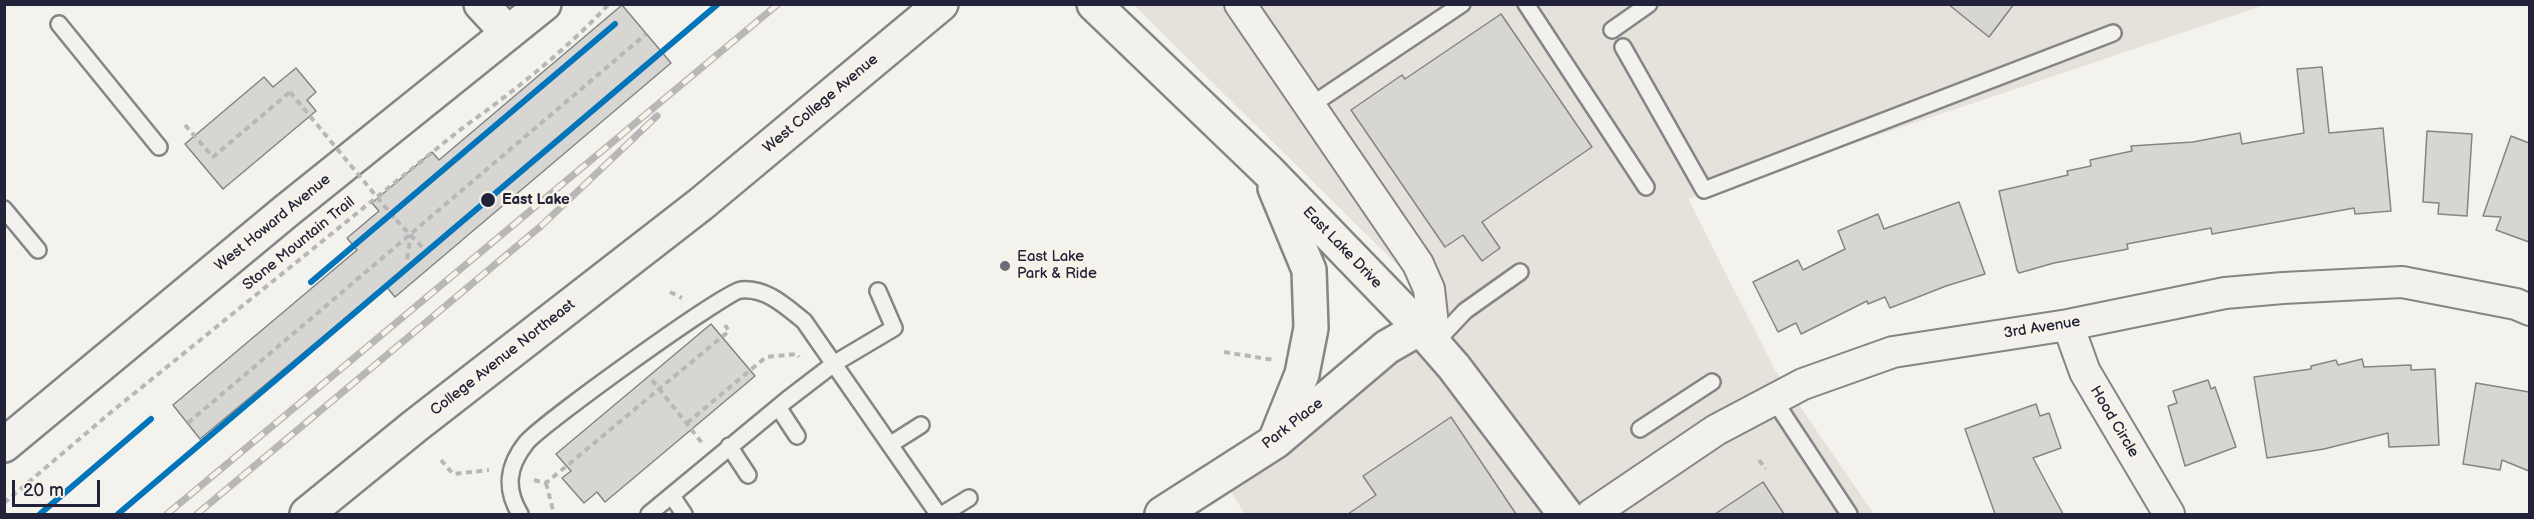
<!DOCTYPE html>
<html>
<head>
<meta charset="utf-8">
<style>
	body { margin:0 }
	#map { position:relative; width:2534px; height:519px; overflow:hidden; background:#f4f2ec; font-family:"Balsamiq Sans",sans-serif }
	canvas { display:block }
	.frame { position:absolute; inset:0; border:6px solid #22223b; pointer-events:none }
	.scale { position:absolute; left:12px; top:480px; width:88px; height:27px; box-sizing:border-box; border:3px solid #22223b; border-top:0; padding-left:8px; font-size:18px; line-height:21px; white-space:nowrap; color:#22223b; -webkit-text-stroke:4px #f7f3e8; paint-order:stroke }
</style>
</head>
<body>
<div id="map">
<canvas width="2534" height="519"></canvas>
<div class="frame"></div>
<div class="scale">20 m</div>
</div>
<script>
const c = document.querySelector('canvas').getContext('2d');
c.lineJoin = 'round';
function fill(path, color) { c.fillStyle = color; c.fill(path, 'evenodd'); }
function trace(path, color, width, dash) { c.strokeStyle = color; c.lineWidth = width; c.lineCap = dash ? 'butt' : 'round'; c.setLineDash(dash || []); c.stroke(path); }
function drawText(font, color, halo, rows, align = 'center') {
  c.font = font + ' "Balsamiq Sans",sans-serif'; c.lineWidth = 5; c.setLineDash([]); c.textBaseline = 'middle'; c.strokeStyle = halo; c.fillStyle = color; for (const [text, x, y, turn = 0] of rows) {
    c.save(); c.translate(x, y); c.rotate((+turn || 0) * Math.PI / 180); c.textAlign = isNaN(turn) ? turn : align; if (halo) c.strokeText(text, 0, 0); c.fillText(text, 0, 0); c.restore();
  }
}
fill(new Path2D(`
	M1134,5h1131l-577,194 87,171 99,144h-629l-27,-43 225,-161z`), '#e5e2dc');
const building = new Path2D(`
	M1948,4h66l-25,33z
	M622,5l49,58 -276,234 -10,-12 -185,154 -27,-34 184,-155 -10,-12 32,-27 -7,-8 60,-51 7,8z
	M1501,14l91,133 -110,75 18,26 -18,13 -19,-26 -18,12 -94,-137 51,-35 3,4z
	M2322,67l7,66 54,-5 8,83 -36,3 -1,-6 -142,26 -1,-6 -84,16 1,5 -74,14 -35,10 -2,-3 -18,-79 69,-16 -1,-4 24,-5 -1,-6 42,-9 -1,-5 62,-4 47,-9 2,11 62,-11 -7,-64z
	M296,68l20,24 -9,8 9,11 -93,78 -38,-45 79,-67 9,10z
	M2427,131l45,3 -5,82 -29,-2 1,-11 -16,-1z
	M2511,136l18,7v99l-33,-12 5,-13 -18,-1z
	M1959,202l26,72 -39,12 -56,22 -5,-11 -17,7 -1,-3 -66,33 -5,-11 -18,9 -25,-50 45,-22 5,10 42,-21 -7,-18 40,-17 6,15z
	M711,324l44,52 -150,126 -8,-10 -13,11 -22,-25 9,-7 -15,-17z
	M2362,359l2,8 47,-2v5l24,-1 4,76 -50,2 -1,-14 -64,16 -57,9 -13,-81 57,-8v-3l25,-6 2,5z
	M2208,380l3,9 4,-2 21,60 -51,19 -17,-60 9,-3 -4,-12z
	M2476,383l53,9v79l-27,-11 -2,10 -37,-6z
	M2036,404l4,12 9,-3 12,35 -28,10 30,56h-68l-30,-85z
	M1451,417l65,97h-168l28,-19 -13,-19z
	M1763,482l21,32h-69z`);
fill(building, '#d7d6d3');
trace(building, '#858486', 1.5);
const service = new Path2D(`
	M1526,4l120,183
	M59,24l100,123
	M1612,30l37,-26
	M1623,47l81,143 409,-157
	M1310,106l152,-102
	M4,209l34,41
	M1435,343l30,-32 55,-39
	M1774,400l75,114
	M778,407l19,29
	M1640,429l72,-47
	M891,444l30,-19
	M729,446l19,29
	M672,496l12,18
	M520,514c-15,-25 -13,-47 6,-71 14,-18 200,-152 215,-153 26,-2 44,16 63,31l134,193
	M649,514l139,-115 47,-36 59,-35 -16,-37
	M943,514l26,-16`);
const minor = new Path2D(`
	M1240,4l178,260 11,25 6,54
	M2068,325l17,47 84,142
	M1592,514l124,-84 87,-46 90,-32 175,-27 157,-32 58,-5 119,-6 114,22 14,6`);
const tertiary = new Path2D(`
	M1420,328l34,39 111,147`);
const secondary = new Path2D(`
	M481,4l27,29
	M4,445l281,-233 259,-208`);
const primary = new Path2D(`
	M1094,4l175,168 151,156 -33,19 -111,94 -114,73
	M1275,188l34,82 2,58 -9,46 -25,62
	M307,514l108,-88 286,-222 240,-200`);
trace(service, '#858486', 20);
trace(minor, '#858486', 34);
trace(tertiary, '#858486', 38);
trace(secondary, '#858486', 38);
trace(primary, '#858486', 38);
trace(new Path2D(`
	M185,125l28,32 77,-65
	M396,220l29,30
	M407,259l4,-25
	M670,292l12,6
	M1224,352l50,8
	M652,380l50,63
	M188,423l458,-389
	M687,423l79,-66 31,-3 2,3
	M441,460l12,14 36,-4
	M1759,460l7,9
	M534,480l12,3 183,-152 -4,-6
	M546,483l8,31
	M4,503l106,-90 351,-284c52,-37 104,-78 148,-125`), '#b8b6b6', 4, [6, 4.5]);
trace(service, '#f2f1ed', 15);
trace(minor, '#f2f1ed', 30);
trace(tertiary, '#f2f1ed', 33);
trace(secondary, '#f2f1ed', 33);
trace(primary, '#f2f1ed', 33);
const rail = new Path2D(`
	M167,514l611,-510
	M197,514l344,-288 116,-110`);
trace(rail, '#b8b6b6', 7);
trace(rail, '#f7f3e8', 4.5, [14]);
trace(new Path2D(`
	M290,92l106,128`), '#b8b6b6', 4, [6, 4.5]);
trace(new Path2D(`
	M311,282l304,-258
	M40,514l111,-95
	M118,514l600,-510`), '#0274ba', 6);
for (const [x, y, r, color] of [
	[488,200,8,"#22223b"],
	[1005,266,6,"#6c6b79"]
]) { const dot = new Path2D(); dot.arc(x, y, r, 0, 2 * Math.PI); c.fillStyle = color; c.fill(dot); trace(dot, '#f7f3e8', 2); }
drawText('15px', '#22223b', '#f7f3e8', [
	["West College Avenue",821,104,-40],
	["West Howard Avenue",273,223,-39],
	["Stone Mountain Trail",299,244,-39],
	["East Lake Drive",1342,248,46],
	["3rd Avenue",2042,328,-9],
	["College Avenue Northeast",503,358,-38],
	["Hood Circle",2114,422,59],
	["Park Place",1293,424,-38]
]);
drawText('bold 15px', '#22223b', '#f7f3e8', [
	["East Lake",502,200]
], 'left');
drawText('15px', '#22223b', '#f7f3e8', [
	["East Lake",1017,257],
	["Park & Ride",1017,274]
], 'left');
</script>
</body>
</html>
